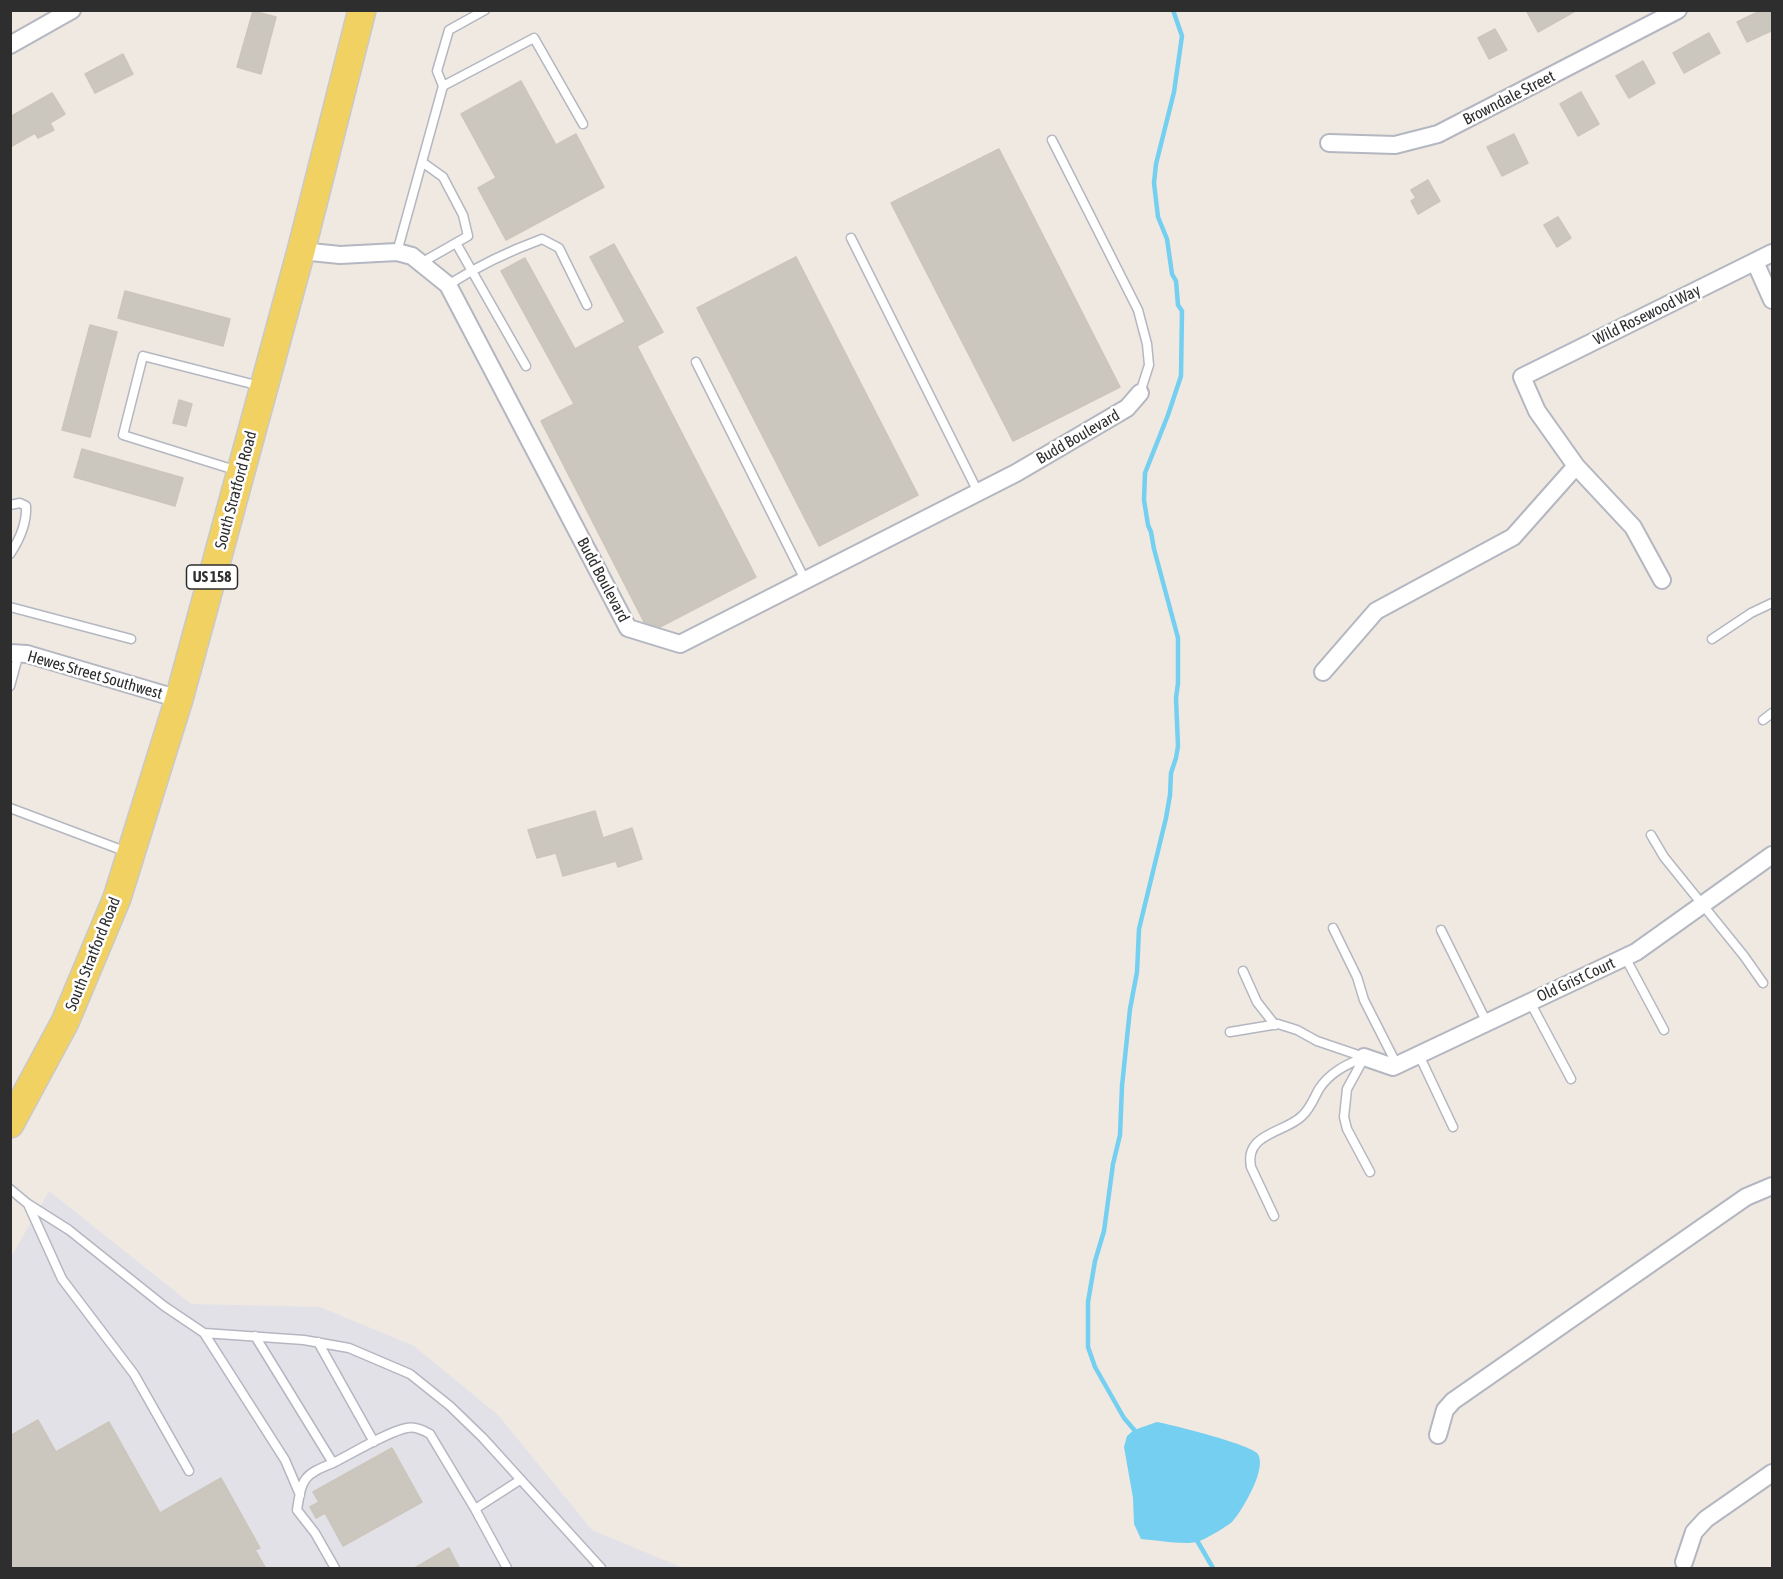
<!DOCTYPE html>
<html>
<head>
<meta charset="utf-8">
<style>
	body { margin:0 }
	#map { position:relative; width:1783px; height:1579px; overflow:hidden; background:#efe9e1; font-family:"Asap Condensed",sans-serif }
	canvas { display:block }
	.frame { position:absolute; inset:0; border:12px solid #2e2e2e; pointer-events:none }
</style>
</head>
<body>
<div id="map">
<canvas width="1783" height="1579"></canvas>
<div class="frame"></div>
</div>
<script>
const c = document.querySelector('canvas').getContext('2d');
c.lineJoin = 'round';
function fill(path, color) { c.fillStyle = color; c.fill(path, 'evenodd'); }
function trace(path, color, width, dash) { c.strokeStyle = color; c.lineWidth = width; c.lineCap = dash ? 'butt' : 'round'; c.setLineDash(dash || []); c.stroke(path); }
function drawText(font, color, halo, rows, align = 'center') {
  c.font = font + ' "Asap Condensed",sans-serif'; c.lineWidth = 5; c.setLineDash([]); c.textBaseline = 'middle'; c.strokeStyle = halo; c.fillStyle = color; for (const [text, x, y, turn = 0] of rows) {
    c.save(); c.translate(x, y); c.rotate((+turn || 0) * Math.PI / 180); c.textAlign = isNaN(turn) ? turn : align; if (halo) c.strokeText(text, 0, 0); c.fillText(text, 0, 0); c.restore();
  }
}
fill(new Path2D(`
	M49,1191l142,113 129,3 94,39 84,69 94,115 91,38h-672v-311z`), '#e3e1e8');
fill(new Path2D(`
	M1157,1422c16,3 91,22 100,31 12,13 -15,58 -25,69 -6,5 -29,19 -36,20 -13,3 -40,-2 -55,-3l-7,-15 -1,-26 -9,-51 3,-11 7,-6z`), '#75cff0');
trace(new Path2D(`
	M1136,1432l-12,-14 -29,-51 -7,-20v-45l7,-41 9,-30 9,-67 7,-29 2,-49 8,-77 7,-37 2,-43 27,-111 4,-23 1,-22 5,-15 2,-12 -2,-48 2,-15v-45l-24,-89 -3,-17 -3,-7 -4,-25 1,-27 23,-58 13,-39 1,-65 -4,-6 -2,-24 -4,-7 -5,-35 -9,-22 -4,-34 2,-19 18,-72 8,-56 -9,-26
	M1195,1537l18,31`), '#75cff0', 4.5);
const building = new Path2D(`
	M1526,10h51l-39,22z
	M1762,10h11v20l-26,12 -10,-20z
	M253,11l23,6 -15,57 -24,-7z
	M1495,29l12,21 -18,9 -11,-21z
	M1709,33l11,20 -36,20 -11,-20z
	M123,54l10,20 -38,19 -10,-19z
	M1643,61l12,22 -26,15 -13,-22z
	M521,81l35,64 20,-11 28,53 -98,53 -28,-52 18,-10 -35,-64z
	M1581,92l18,32 -21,12 -18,-32z
	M52,93l13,21 -15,9 4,7 -16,8 -3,-5 -25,14v-30z
	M1514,134l14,29 -26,13 -15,-29z
	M999,149l121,238 -107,54 -122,-238z
	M1428,180l12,21 -22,13 -7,-13 5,-3 -5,-8z
	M1558,217l13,21 -14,9 -13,-22z
	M614,244l49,88 -26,14 119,231 -96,50 -16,-5 -103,-201 33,-17 -73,-133 24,-13 50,91 50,-27 -35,-65z
	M796,257l122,238 -99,51 -122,-238z
	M125,291l105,28 -7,27 -105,-28z
	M90,325l27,7 -27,105 -28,-7z
	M179,400l13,4 -6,22 -13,-3z
	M82,449l101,29 -8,28 -101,-29z
	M595,811l8,27 29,-10 10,31 -24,8 -2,-6 -53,15 -7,-23 -19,5 -9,-28z
	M38,1420l18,32 53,-30 51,91 61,-35 39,70 -5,2 11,19h-256v-133z
	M392,1448l30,54 -79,44 -18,-33 -9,5 -6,-11 9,-5 -6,-10z
	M449,1548l11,21h-47z`);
fill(building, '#cbc7bf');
trace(building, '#cbc5ba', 1.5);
const service = new Path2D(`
	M443,86l-6,-15 12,-41 36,-20
	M1052,140l86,170 9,34 2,21 -9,28
	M851,238l127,254
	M456,243l70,123
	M397,252l46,-166 91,-48 49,86
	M421,263l47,-27 -5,-21 -20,-38 -21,-15
	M448,285c30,-19 61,-34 94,-46l17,9 28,57
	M696,362l109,218
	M238,471l-115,-36 20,-79 117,30
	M10,505l10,-2 6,3c1,18 -6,33 -16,48
	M10,607l121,32
	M1712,639l39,-26 21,-10
	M10,686l9,-33
	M1763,720l9,-7
	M10,808l117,44
	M1651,835l13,22 80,99 19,27
	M1333,928l24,49 7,23 33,65
	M1441,930l46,93
	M1625,957l39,73
	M1243,971l14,31 18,23
	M1530,1002l41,77
	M1230,1032l48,-8 19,6 20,11 47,16
	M1419,1055l34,72
	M1364,1058l-17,31 -3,28 3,12 23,43
	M10,1189l18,15 34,75 72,95 55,97
	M28,1204l41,26 95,76 40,27 100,7 45,8 61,26 40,32 33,32 118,130
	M1274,1216l-23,-49c-7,-34 34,-34 51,-51 8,-7 12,-18 17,-27 11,-17 27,-24 45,-32
	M204,1333l81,127 15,35
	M255,1336l78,127c-30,12 -31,15 -36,47l18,23 20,35
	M318,1342l56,100
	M333,1463c18,-9 56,-32 74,-35 8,-2 16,2 23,6l45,75
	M507,1568l-32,-59 45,-29`);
const minor = new Path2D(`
	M10,45l62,-35
	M1329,143l66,2 43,-11 240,-124
	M301,251l39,4 57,-3 15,4 36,29 180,343 52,16 336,-171 111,-65 13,-15
	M1755,262l17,38
	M1662,580l-29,-53 -57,-61 -39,-55 -15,-34 250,-124
	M10,653l17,1 152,45
	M1323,672l53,-61 137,-74 63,-71
	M1364,1057l29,10 243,-115 136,-97
	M1438,1435l7,-25 8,-9 293,-204 26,-11
	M1684,1562l10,-30 12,-13 66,-46`);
const primary = new Path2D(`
	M10,1124l55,-102 52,-124 62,-199 122,-448 61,-241`);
trace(service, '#b4b7c1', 11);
trace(minor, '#b4b7c1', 20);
trace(primary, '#c9c9c9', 30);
trace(service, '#fff', 8);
trace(minor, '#fff', 16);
trace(primary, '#f2d163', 27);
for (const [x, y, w] of [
	[212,577,51]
]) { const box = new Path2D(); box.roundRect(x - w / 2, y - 12, w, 24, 4.5); c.fillStyle = '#fff'; c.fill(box); trace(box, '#2e2e2e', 1.5); }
drawText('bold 15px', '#2e2e2e', null, [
	["US 158",212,577]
]);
drawText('16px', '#2e2e2e', '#fff', [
	["Browndale Street",1509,98,-27],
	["Wild Rosewood Way",1647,315,-26],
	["Budd Boulevard",1078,437,-30],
	["South Stratford Road",236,490,-75],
	["Budd Boulevard",603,580,62],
	["Hewes Street Southwest",95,675,16],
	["South Stratford Road",93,954,-68],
	["Old Grist Court",1576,980,-25]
]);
</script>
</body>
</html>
